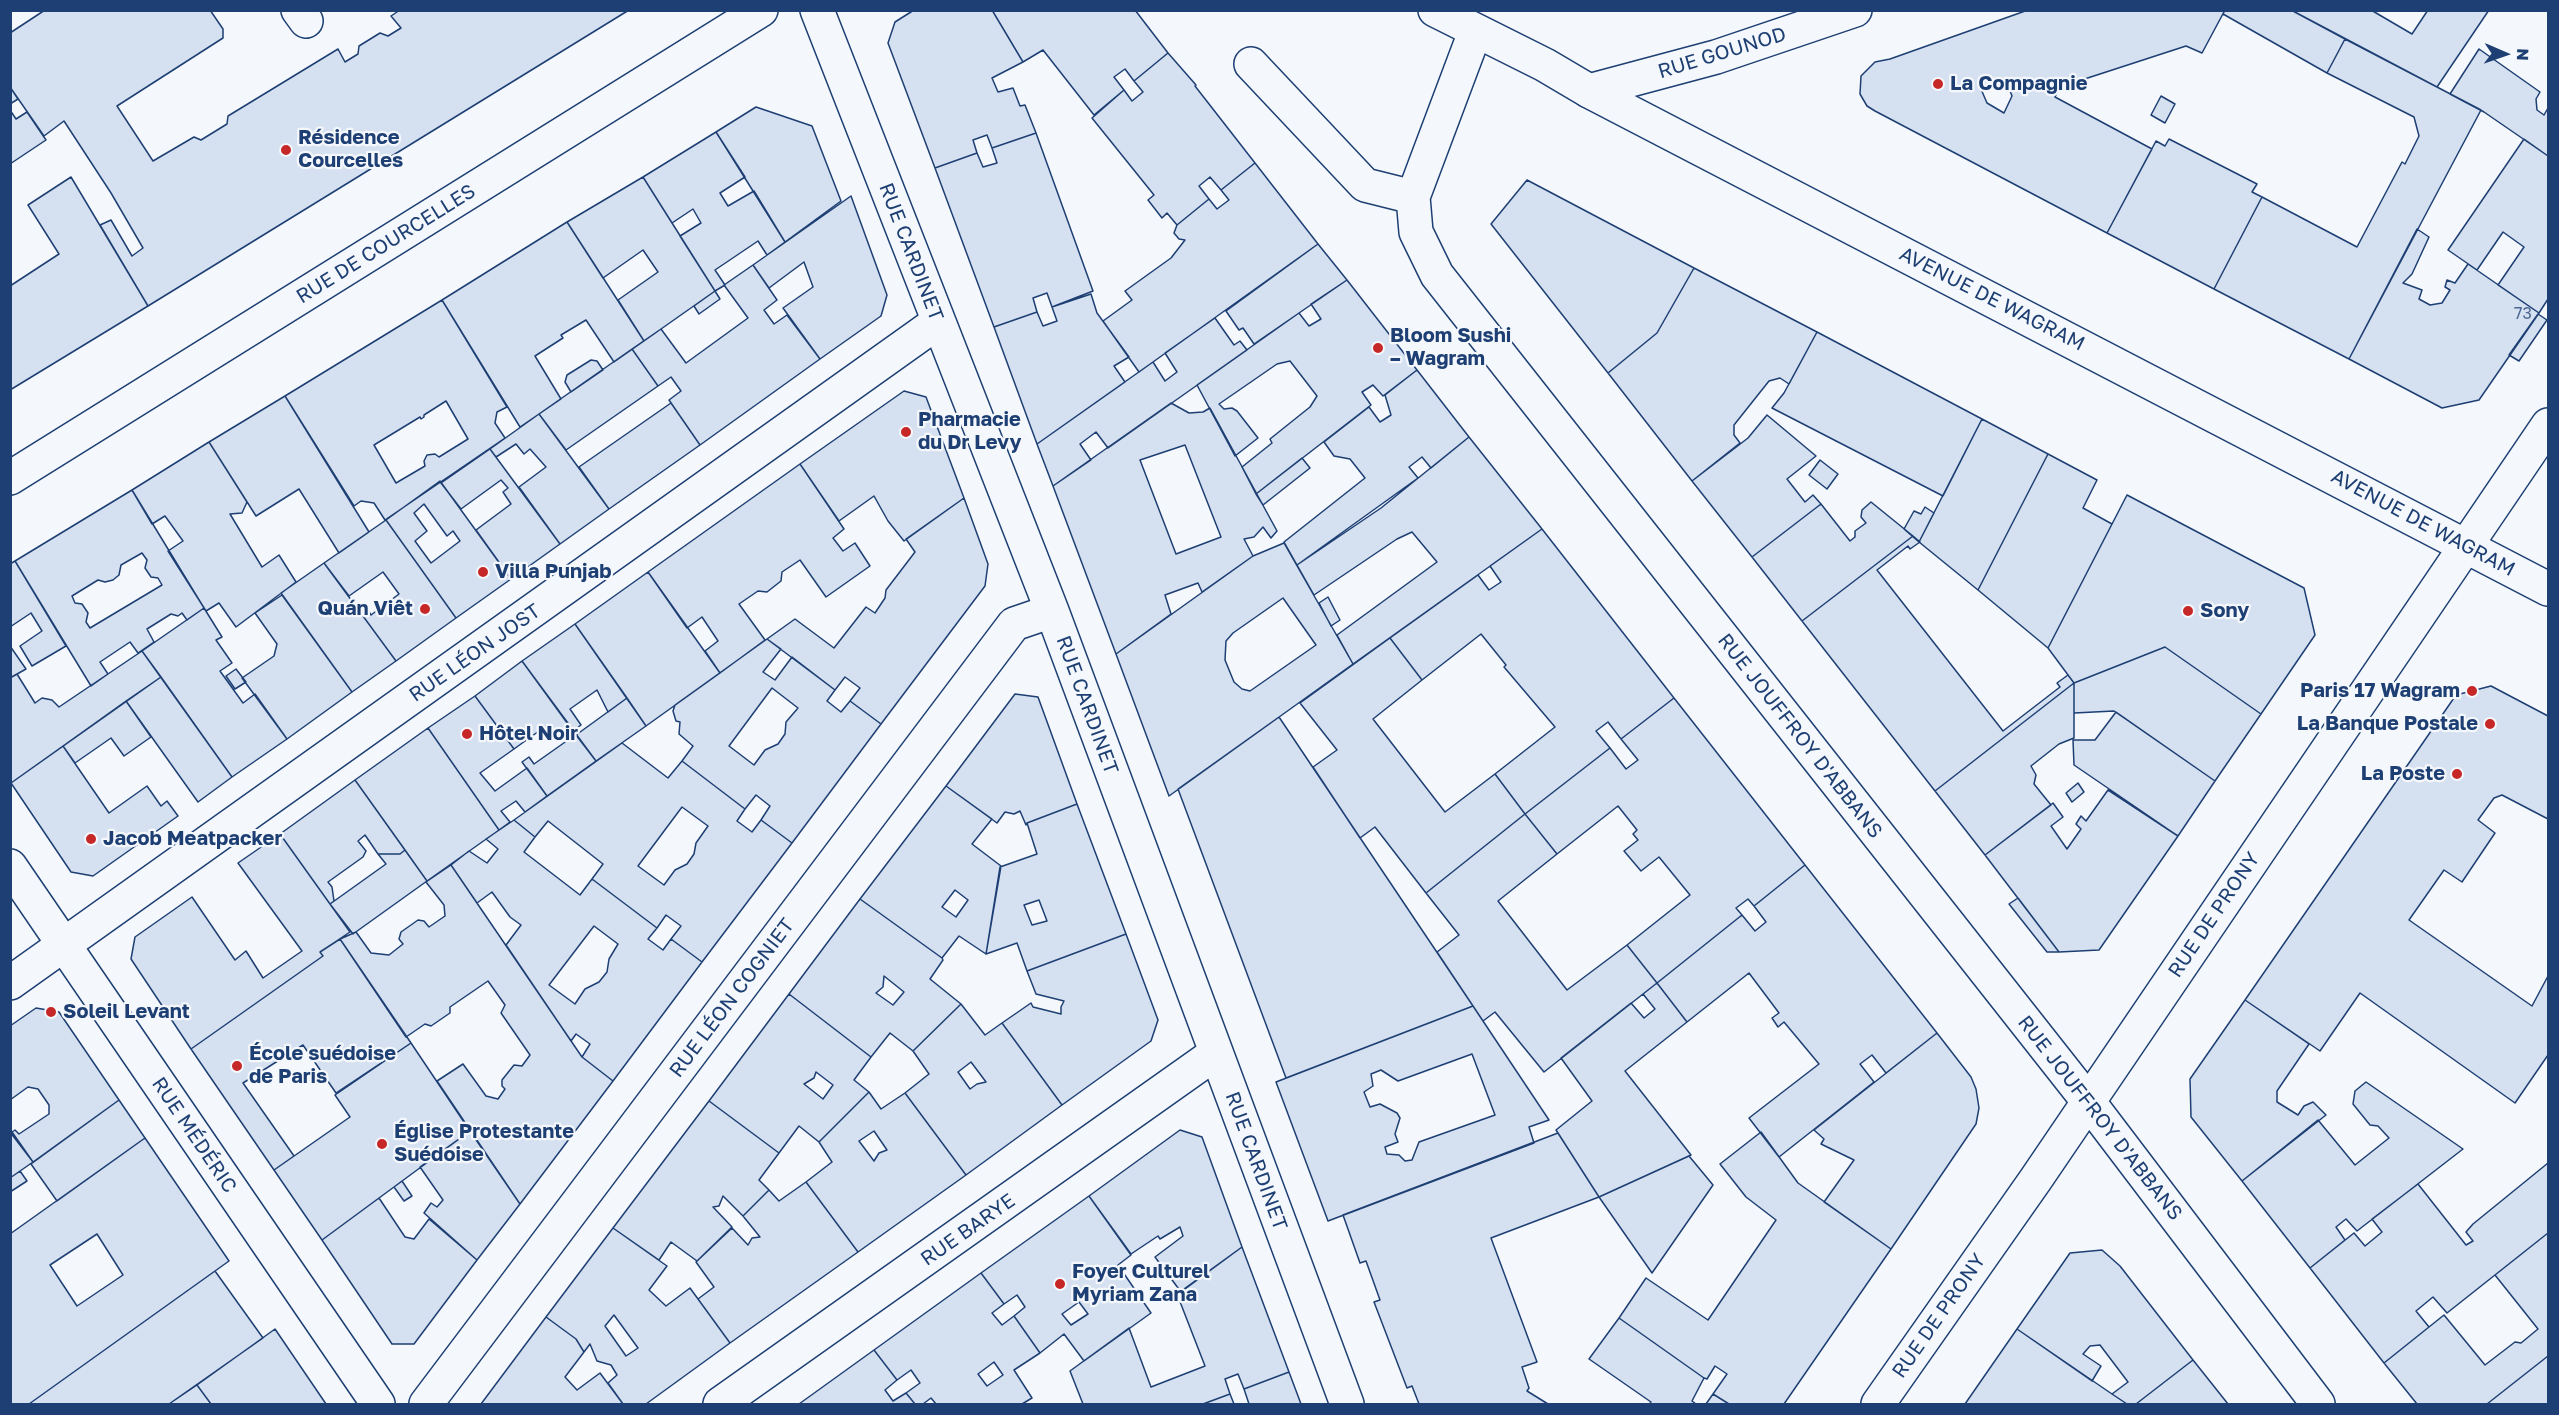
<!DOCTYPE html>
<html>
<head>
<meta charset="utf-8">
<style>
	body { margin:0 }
	#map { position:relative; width:2559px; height:1415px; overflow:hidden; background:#f4f7fb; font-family:"Golos Text",sans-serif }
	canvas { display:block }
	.frame { position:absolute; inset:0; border:12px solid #1d3f73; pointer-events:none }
	.north { position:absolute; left:2475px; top:24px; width:60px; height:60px; -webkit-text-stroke:4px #f4f7fb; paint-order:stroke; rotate:92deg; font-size:16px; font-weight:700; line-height:24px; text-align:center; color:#1d3f73 }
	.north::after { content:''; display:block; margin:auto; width:21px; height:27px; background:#1d3f73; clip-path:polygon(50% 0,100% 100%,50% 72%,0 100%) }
</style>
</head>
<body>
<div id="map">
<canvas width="2559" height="1415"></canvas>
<div class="frame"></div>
<div class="north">N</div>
</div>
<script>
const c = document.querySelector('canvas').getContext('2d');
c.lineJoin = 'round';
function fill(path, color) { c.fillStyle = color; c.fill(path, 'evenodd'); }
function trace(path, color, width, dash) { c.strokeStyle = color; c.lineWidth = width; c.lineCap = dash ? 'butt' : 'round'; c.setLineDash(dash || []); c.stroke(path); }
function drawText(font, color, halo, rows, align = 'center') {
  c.font = font + ' "Golos Text",sans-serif'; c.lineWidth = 4.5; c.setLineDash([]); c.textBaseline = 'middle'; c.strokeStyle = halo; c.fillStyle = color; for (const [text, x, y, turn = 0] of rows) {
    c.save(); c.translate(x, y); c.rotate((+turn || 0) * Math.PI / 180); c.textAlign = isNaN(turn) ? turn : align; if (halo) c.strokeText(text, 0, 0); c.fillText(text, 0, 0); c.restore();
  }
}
const building = new Path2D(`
	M45,10h165l13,19v9l-106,68 36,55 41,-24 7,3 26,-16 1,-8 110,-67 7,13 13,-8 1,-8 21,-13 8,3 13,-8 -10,-12 9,-6h229l-481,296 -48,-81 11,-5 21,36 11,-8 -32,-55 -47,-72 -20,15 -34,-49v-54z
	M914,10h78l31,52 -31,16 6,14 15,-4 7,18 5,-1 11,28 -44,15 -5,-13 -14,5 4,13 -42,15 -47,-125 7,-21z
	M992,10h143l33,43 -34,28 -9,-12 -11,8 10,13 -30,25 -51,-65 -20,12z
	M2028,10h197l-23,43 -16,-7 -126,41 -5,10 97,52 -45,84 -232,-122 -8,-5 -7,-12 1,-18 14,-14 15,-3zM2006,80l6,16 -8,17 -17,-10 -6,-14z
	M2225,10h66l54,29 -18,34 -104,-59z
	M2291,10h80l41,24 16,-24h61l-52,77z
	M2345,39l136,71 -132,249 -135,-70 48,-92 95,50 45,-85 3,2 14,-28 -5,-19 -87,-44z
	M2479,49l61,43 -4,7 1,11 7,5 4,-7v48l-64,-44 -34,-18z
	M1168,53l28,32 -1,1 60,77 -34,27 -11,-13 -11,9 10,13 -32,26 -10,-12 -5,5 -14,-18 6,-5 -62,-77 32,-28 8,11 11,-9 -9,-11z
	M10,87l8,12 -8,5z
	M2161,96l14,8 -10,19 -14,-8z
	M756,107l56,19 29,75 -56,41 -69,-110z
	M10,110l6,9 11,-7 19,28 -36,24z
	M716,132l29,45 -25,16 8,13 26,-15 31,51 -18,13 -9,-14 -43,29 10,15 -10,6 -35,-55 21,-13 -8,-14 -21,14 -29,-46z
	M1036,133l57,158 -41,16 -5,-14 -14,5 4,14 -43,15 -59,-159 42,-15 6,14 14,-4 -5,-15z
	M2169,139l88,45 -5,8 10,5 -48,92 -107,-56 49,-92 9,5z
	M2524,139l24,17v143l-9,14 -41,-28 26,-38 -21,-15 -26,38 -29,-20z
	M1255,163l63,81 -179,128 -36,-51 29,-21 -7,-9 46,-33 14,-18 -6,-1 -5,-6 3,-8 32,-26 8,10 12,-9 -8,-10z
	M71,177l77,129 -138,84v-104l49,-32 -31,-49z
	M643,177l72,114 -71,50 -26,-41 40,-28 -15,-22 -40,28 -36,-56z
	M1527,180l167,88 -37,65 -49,40 -117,-149z
	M851,196l36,99 -6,21 -61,43 -37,-51 30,-21 -9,-25 -35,26 -16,-23z
	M567,222l77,119 -30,21 -28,-42 -25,15 2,3 -28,18 26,43 -41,28 -78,-127z
	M2417,229l12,8 -17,37 -9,9 19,7 -3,9 11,6 12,-2 8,-13 -5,-3 2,-7 8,3 13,-19 71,49 -60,87 -37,8 -93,-49z
	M1318,244l29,36 -93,64 -11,-16 -4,2 -13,-19z
	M753,265l24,35 -13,10 10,14 13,-9 33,44 -120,86 -31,-45 12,-9 -10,-14 -13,9 -26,-37 29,-20 25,34 62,-45 -24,-33z
	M1694,268l123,64 -28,52 -9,-6 -11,3 -35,44v10l6,8 -48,38 -84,-108 49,-40z
	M1347,280l70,90 -34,26 -10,-11 -11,7 9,13 -115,89 -14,-27 30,-24 -2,-4 40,-32 7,-11 -27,-35 -13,3 -58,40 5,5 8,-1 5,3 21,27 -23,18 -38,-71 102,-72 10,13 12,-7 -10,-15z
	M715,291l5,8 -21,15 -5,-8z
	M1091,294l6,19 32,44 -15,9 11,16 -88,62 -43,-117 43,-15 6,14 14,-5 -5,-14z
	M442,300l65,107 -10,5 -2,11 10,15 -120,82 -11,-17 -13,-2 -7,5 -69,-110zM446,401l22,38 -29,18 -4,-3 -8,1 -3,6 1,5 -29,17 -22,-38 46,-28 1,2 3,-2v-2z
	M2538,314l9,6 -28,41 -10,-6z
	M1215,318l19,27 6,-4 7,9 -139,98 -12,-16 -16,12 11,16 -38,26 -16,-42 116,-82 12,19 12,-9 -12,-19z
	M1817,332l165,87 -39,77 -171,-88 12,-15z
	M632,349l26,37 -92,64 -27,-36z
	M591,360l6,1 6,9 -32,22 -6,-10 2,-7z
	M1417,370l52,67 -38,31 -9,-11 -13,10 9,11 -121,87 -13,-23 81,-64 -15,-19 -16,-3 -10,-14 45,-35 11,15 11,-7 -6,-20z
	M904,391l22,6 38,101 -60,43 -16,-20 -14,-25 -35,25 -39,-57z
	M285,396l84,136 -30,21 -40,-64 -43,27 -47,-74z
	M671,403l29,42 -91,64 -30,-42z
	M1171,403l18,10 14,-1 7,-4 67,123 -6,7 -8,-11 -9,10 -10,2 9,17 -51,36 -4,-9 -33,12 6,19 -55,40 -63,-168zM1185,445l36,92 -45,17 -36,-94z
	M539,414l70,95 -49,35 -41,-57 27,-20 -16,-18 -6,5 -8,-10 -20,13 -6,-8z
	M1767,415l49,41 -29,23 18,23 8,-7 8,9 -69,53 -60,-76 56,-43z
	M1982,419l66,35 -70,136 -59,-48z
	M1469,437l73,92 -189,135 -16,-29 100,-73 -25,-30 -15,7 -83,56 -17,-30 84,-57z
	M209,442l38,60 -5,11 -12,1 32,53 17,-12 17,27 -60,45 -17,-24 -13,8 -38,-60 15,-10 -18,-25 -13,8 -20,-34z
	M490,449l70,95 -49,35 -35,-49 35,-26 -8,-12 5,-4 -7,-8 -40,29 -20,-26z
	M2048,454l49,26 -14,28 29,16 -64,124 -70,-58z
	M1302,458l8,10 -47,37 -7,-11z
	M1820,460l18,14 -11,15 -18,-14z
	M800,464l44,65 -11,9 10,13 12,-8 15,23 -44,31 -26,-37 -18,12 -1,9 -14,11 -9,-1 -19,13 26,36 -45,33 -15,-22 13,-10 -16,-24 -15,11 -39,-56z
	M440,481l71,98 -55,39 -70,-98zM424,504l23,32 6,-5 7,10 -29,22 -16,-22 12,-10 -13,-18z
	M132,490l72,118 -17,12 -5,-7 -4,3 -7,-2 -24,15 7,13 -16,11 -8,-11 -30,20 8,12 -17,12 -76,-125zM142,553l5,7 -2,8 6,9 7,1 4,7 -72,43 -4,-6 2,-9 -6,-9 -7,-1 -3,-7 26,-16 7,2 8,-2 6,-5 2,-10z
	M2127,495l177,93 11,47 -54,79 -96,-67 -91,36 -26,-35z
	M964,498l24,66 -3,22 -104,138 -31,-23 10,-13 -15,-11 -10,13 -68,-51 28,-20 39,29 32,-41 9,6 10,-15 1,-8 29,-38 -9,-13z
	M1871,502l42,34 -111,85 -50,-64 69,-53 29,37 5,-4v-6l11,-8 -5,-6 1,-7z
	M1925,507l9,6 -15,29 -15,-13 10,-18 7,3z
	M386,520l70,98 -60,43 -36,-49 6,-5 5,8 28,-21 -16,-22 -34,24 -25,-33z
	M1542,529l132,169 -53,41 -13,-17 -12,9 14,17 -85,66 -30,-40 60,-47 -51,-60 2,-2 -25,-31 -59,46 -32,-42 88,-63 11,15 12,-8 -11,-16z
	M1913,536l7,6 -10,7 -2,-3 -31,24 126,161 57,-44 -3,-4 11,-8 6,8 -139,108 -133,-170z
	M1284,543l69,121 -184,132 -53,-142 137,-98zM1283,598l33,47 -66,46 -8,-2 -8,-7 -9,-22 1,-19 7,-8z
	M15,561l51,85 -34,20 -12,-20 22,-15 -11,-18 -21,14v-63z
	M324,563l72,98 -44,31 -71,-99z
	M648,572l72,101 -74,53 -71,-102z
	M282,595l70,97 -65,47 -45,-61 32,-22 3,-12 -22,-31z
	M1328,597l12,23 -9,6 -12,-23z
	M204,608l18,29 -6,3 16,23 -12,8 23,32 12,-9 32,45 -55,38 -90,-126z
	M575,624l52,74 -19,14 -11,-22 -27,19 11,16 -8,6 -51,-70z
	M1390,638l32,42 -49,39 72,93 50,-38 30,40 -99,79 -51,-66 -15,11 -47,-71 24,-17 -37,-47z
	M767,639l14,10 -18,23 12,8 17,-23 43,33 -8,11 14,11 9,-11 31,23 -89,119 -31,-23 9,-14 -14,-11 -11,14 -63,-48 11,-15 -14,-12 1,-12 -4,-1 -3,-10 2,-6zM772,688l26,20 -12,14 -1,12 -7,10 -13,6 -11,15 -25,-19z
	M10,646l16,23 -16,9z
	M2165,647l96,67 -46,67 -101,-70 -40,2v-30z
	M142,651l19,26 -150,106 -1,-105 7,-4 18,29 7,-5 10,2 7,7z
	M522,661l74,100 -49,35 -25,-34 7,-5 5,7 34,-24 -6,-3 -5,4 -11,-15 -32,23 -39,-53z
	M236,669l10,13 -11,7 -9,-13z
	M161,677l71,100 -34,25 -72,-101z
	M2074,683v55l-15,6 -28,22 5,9 -2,9 17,21 -66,50 -50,-64z
	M2491,686l57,30v103l-46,-24 -8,3 -16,22 17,13 -33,49 -18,-12 -35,50 123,86 16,-30v79l-33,48 -155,-110 -40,58 -75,-51 211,-305z
	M1015,694l23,3 39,107 -50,19 -1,2 -6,-14 -6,3 -9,-2 -8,11 -51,-37z
	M475,696l39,53 -34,24 15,18 32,-23 20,28 -22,16 -9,-11 -15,10 9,11 -11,8 -71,-102z
	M627,698l19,28 -50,35 -20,-26z
	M1674,698l131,167 -51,41 -6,-7 -12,9 6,7 -85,68 -30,-38 63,-50 -31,-38 -18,14 -17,-20 14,-11 -5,-6 4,-4 -19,-24 -61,48 -32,-40 85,-66 16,21 12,-9 -17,-21z
	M126,701l25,36 -27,19 -13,-18 -36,25 -12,-17z
	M2116,712l99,69 -37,55 -104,-71 -1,-25h22z
	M1279,717l194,289 -187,72 -108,-289z
	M428,728l71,102 -72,51 -72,-101z
	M622,743l46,35 14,-17 63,48 -8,12 15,11 9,-12 31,23 -90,119 -31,-23 10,-13 -15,-11 -9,13 -65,-49 11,-15 -55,-43 -13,16 -21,-17zM682,807l26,19 -12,17 -2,11 -7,10 -12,6 -11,15 -26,-19z
	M63,746l46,67 38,-27 14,20 6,-5 11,15 -85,60 -22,-4 -60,-89z
	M355,780l50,70 -5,4h-22l-13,-19 -7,6 8,10 -3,6 -35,25 4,5 2,14 -4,3 -50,-70z
	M2078,783l6,9 -12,10 -6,-9z
	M946,786l46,33 -20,25 29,22 -15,88 -27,-18 -17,22 -82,-59zM955,890l13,10 -12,17 -14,-10z
	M2108,790l70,46 -79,114 -40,2 -74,-97 68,-52 10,14 -12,9 16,23 14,-20 -5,-5 5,-8 5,5z
	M1077,804l49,130 -99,37 -10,-28 -31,11 14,-87 37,-13 -10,-31zM1039,900l8,21 -15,4 -8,-20z
	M1525,814l32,40 -59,47 69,89 60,-45 30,38 -113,89 -49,-60 -12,9 -46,-69 22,-17 -33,-42z
	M514,820l21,17 -11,15 56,43 12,-16 65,49 -9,11 15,11 8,-11 31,23 -89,119 -31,-24 8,-13 -14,-10 -5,7 -65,-96 15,-20 -11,-8 -18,-25 -15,11 -26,-38 18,-14 18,12 11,-14 -12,-10zM594,926l24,18 -9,15 -2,13 -8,10 -14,7 -10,15 -26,-19z
	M280,834l70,98 -30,20 3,4 -132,93 -60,-90 4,-22 57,-40 43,63 11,-9 17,27 39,-27 -64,-88z
	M405,850l22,31 -74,53 -23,-30 56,-40 -8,-10h22z
	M451,865l131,192 31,24 -93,123 -83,-123 26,-17 23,32 12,3 7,-10 -3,-3v-6l12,-15 8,1 8,-11 -29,-42 4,-8 -17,-24 -38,26v6l-19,13 -6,-2 -19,13 -66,-98 16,-7 15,21 18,2 14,-11 -4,-5 2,-7 17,-12 6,1 5,6 16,-11 -1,-11 -18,-23z
	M1805,865l132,168 -51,40 -14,-18 -12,9 14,18 -95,75 -30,-39 70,-54 -35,-42 -6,5 -6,-9 7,-5 -30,-40 -62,49 -30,-39 85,-68 13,16 11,-9 -12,-16z
	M2018,898l41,54h-12l-38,-48z
	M860,899l82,59 1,2 -13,19 31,25 -48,47 -23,-18 -19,24 -82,-63zM884,976l20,16 -11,13 -17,-12 7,-6z
	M1126,934l32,86 -7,21 -89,64 -60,-82 29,-20 2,4 28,7v-7l3,-6 -28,-7 -9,-23z
	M340,939l71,104 -75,50 -33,-48 -60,38 51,73 -20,14 -83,-121 132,-93 -3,-4z
	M1657,983l30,39 -62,49 66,84 -92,42 -43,-67 36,-29 -31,-43 70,-55 13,15 11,-9 -12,-15z
	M789,994l82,63 -17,23 15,12 -50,50 -20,-16 -20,27 -70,-52zM816,1072l17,13 -10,14 -19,-15 10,-6z
	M2245,1000l64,44 -32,47v11l21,13 6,-9 9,-4 13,13 -84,66 -51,-64 -1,-38z
	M961,1004l24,31 17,-12 60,82 -96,70 -61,-82 24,-19 -16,-23zM971,1062l15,20 -9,2 -7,5 -12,-17z
	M1473,1006l76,114 -20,7 5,16 -206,78 -52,-139zM1472,1054l23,61 -76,27 -7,18 -7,1 -6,-6 -12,-1 -2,-7 13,-5 -3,-8 5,-16 -3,-5 -17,-9 -10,3 -6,-15 9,-6 -2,-12 10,-4 17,11z
	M36,1008l23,4 60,88 -86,62 -21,-30 3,-2 4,4 30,-20v-9l-11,-16 -10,-2 -18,13v-74z
	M1937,1033l34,44 5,12 3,19 -3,16 -85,125 -67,-47 30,-42 -33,-16 3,-5 -10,-9z
	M411,1043l59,88 -148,109 -48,-70 76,-53 -15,-22z
	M2366,1082l97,67 -106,82 -11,-12 -10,8 9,13 -35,28 -68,-87 76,-61 37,45 34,-27 -11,-12 -8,-1 -17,-21 2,-13z
	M869,1092l12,17 24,-16 61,82 -108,77 -52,-70 26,-20 -13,-20zM874,1131l13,19 -8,3 -5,8 -15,-20z
	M119,1100l26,38 -88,63 -26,-37z
	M709,1101l70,52 -20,27 10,10 -26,26 -20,-20 -4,10 -6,1 19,20 -35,34 -26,-19 -12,18 -46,-32z
	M1180,1130l22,7 40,110 -61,45 -26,-35 28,-21 -3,-9 -20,12 -2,-3 -27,18 -42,-58z
	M470,1131l50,73 -43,56 -53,-47 7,-10 6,4 6,-7 -23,-33z
	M10,1132l23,30 -23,16z
	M1761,1132l37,51 93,66 -107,155h-55l-16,-10 14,-20 -12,-8 -8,13 -3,-1 -85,-60 27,-40 62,42 68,-100 -30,-23 -26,-33z
	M1558,1133l41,64 -108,41 46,124 -15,5 7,21 -2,3 21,13h-129l-7,-18 -5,2 -33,-86 6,-2 -14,-39 -6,2 -17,-48z
	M145,1138l84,123 -200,143h-19v-170zM97,1234l26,41 -46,31 -27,-41z
	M1689,1156l24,29 -61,88 -53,-76z
	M2548,1163v70l-101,80 -14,-16 -17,14 13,16 -45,36 -74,-95 44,-35 11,13 17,-14 -10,-13 46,-35 48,61 7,-4 -7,-9 7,-8z
	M20,1171l7,10 -17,11v-14z
	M402,1181l10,15 -8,5 -10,-14z
	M806,1182l52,70 -128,91 -32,-44 16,-12 -18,-25 36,-34 16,17 4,-7 8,-1 -17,-21 26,-26 10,11z
	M1089,1196l42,59 -13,10 33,48 -67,48 -20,-27 -24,19 -26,-37 11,-9 -8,-12 -13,9 -23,-31zM1079,1302l9,12 -17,11 -9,-11z
	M379,1198l26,39 9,2 15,-20 48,41 -63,84h-22l-70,-104z
	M613,1228l54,38 -18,24 17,16 24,-18 40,55 -84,61h-23l-15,-21 9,-8 -6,-10 -14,-4 -7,-17 -6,8 -8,-13 -30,-22zM614,1315l24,33 -12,8 -21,-30z
	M2548,1233v123l-61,48h-70l-33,-41 60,-48 41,50 30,-23 6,1 17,-14 -43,-54z
	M1242,1247l47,125 -45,17 -6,-15 -13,5 5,15 -27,10h-120l-13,-33 59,-43 22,59 54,-21 -28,-72z
	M2102,1250l18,16 73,94 -57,44h-9l-15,-10 16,-12 -28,-37 -10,1 -7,8 18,12 -9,15 -75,-52 53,-76z
	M215,1271l48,67 -94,66h-140z
	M981,1273l23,31 -12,9 10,12 12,-9 26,37 -26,17 18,28 -10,6h-86l-5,-6 -8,6h-8l-9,-11 14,-10 -9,-13 -14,10 -23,-30zM994,1362l9,13 -16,11 -9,-12z
	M546,1317l30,22 8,13 -19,25 12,13 23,-17 23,31h-142z
	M1619,1318l85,60 -12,23 4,3h-47l2,-2 -62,-43z
	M275,1329l51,75h-115l-14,-19z
	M2017,1329l95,65 15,10h-162z
	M874,1350l23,30 -12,10 8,11 13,-8 9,11h-116z
	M2548,1356v48h-61z
	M2193,1360l35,44h-92z
	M1289,1372l12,32h-52l-5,-15z
	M197,1385l14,19h-42z
	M1230,1394l4,10h-31z
	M1713,1394l16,10h-23z`);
fill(building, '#d5e0f0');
trace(building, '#1d3f73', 1.5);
const minor = new Path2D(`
	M298,10l8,11
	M817,10l235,601 295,793
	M1475,32l-62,165 3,35 21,43 651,826 230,303
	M1251,64l114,121 48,12
	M1589,91l127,-34 139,-47
	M10,478l751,-468
	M10,866l368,538
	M10,983l928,-661
	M426,1404l588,-780 38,-13
	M720,1404l496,-351
	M1878,1404l158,-225 512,-754`);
const major = new Path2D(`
	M1435,10l110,55 44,26 959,498`);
trace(minor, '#1d3f73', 36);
trace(major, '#1d3f73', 36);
trace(minor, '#f4f7fb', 33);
trace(major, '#f4f7fb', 33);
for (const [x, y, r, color] of [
	[1938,84,6,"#c62828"],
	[286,150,6,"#c62828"],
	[1378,348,6,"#c62828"],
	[906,432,6,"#c62828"],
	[483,572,6,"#c62828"],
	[425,609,6,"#c62828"],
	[2188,611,6,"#c62828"],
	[2472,691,6,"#c62828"],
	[2490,724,6,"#c62828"],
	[467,734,6,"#c62828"],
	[2457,774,6,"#c62828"],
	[91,839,6,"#c62828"],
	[51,1012,6,"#c62828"],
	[237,1066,6,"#c62828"],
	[382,1144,6,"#c62828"],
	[1060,1284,6,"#c62828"]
]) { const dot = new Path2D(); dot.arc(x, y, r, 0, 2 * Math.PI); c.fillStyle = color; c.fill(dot); trace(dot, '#f4f7fb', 2); }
drawText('16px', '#4b6792', null, [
	["73",2523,314]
]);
drawText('20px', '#1d3f73', '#f4f7fb', [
	["RUE GOUNOD",1722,53,-17],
	["RUE DE COURCELLES",386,244,-32],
	["RUE CARDINET",911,252,69],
	["AVENUE DE WAGRAM",1992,299,27],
	["AVENUE DE WAGRAM",2423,523,28],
	["RUE LÉON JOST",475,653,-35],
	["RUE CARDINET",1087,705,70],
	["RUE JOUFFROY D'ABBANS",1800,736,52],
	["RUE DE PRONY",2214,915,-56],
	["RUE LÉON COGNIET",732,998,-53],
	["RUE JOUFFROY D'ABBANS",2100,1118,52],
	["RUE MÉDÉRIC",194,1135,56],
	["RUE CARDINET",1256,1161,70],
	["RUE BARYE",968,1230,-35],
	["RUE DE PRONY",1939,1316,-55]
]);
drawText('bold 20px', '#1d3f73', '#f4f7fb', [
	["La Compagnie",1950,84],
	["Résidence",298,138],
	["Courcelles",298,161],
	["Bloom Sushi",1390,336],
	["– Wagram",1390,359],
	["Pharmacie",918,420],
	["du Dr Levy",918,443],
	["Villa Punjab",495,572],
	["Quán Viêt",413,609,"right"],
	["Sony",2200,611],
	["Paris 17 Wagram",2460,691,"right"],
	["La Banque Postale",2478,724,"right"],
	["Hôtel Noir",479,734],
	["La Poste",2445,774,"right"],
	["Jacob Meatpacker",103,839],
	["Soleil Levant",63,1012],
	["École suédoise",249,1054],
	["de Paris",249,1077],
	["Église Protestante",394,1132],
	["Suédoise",394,1155],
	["Foyer Culturel",1072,1272],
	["Myriam Zana",1072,1295]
], 'left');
</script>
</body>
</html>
